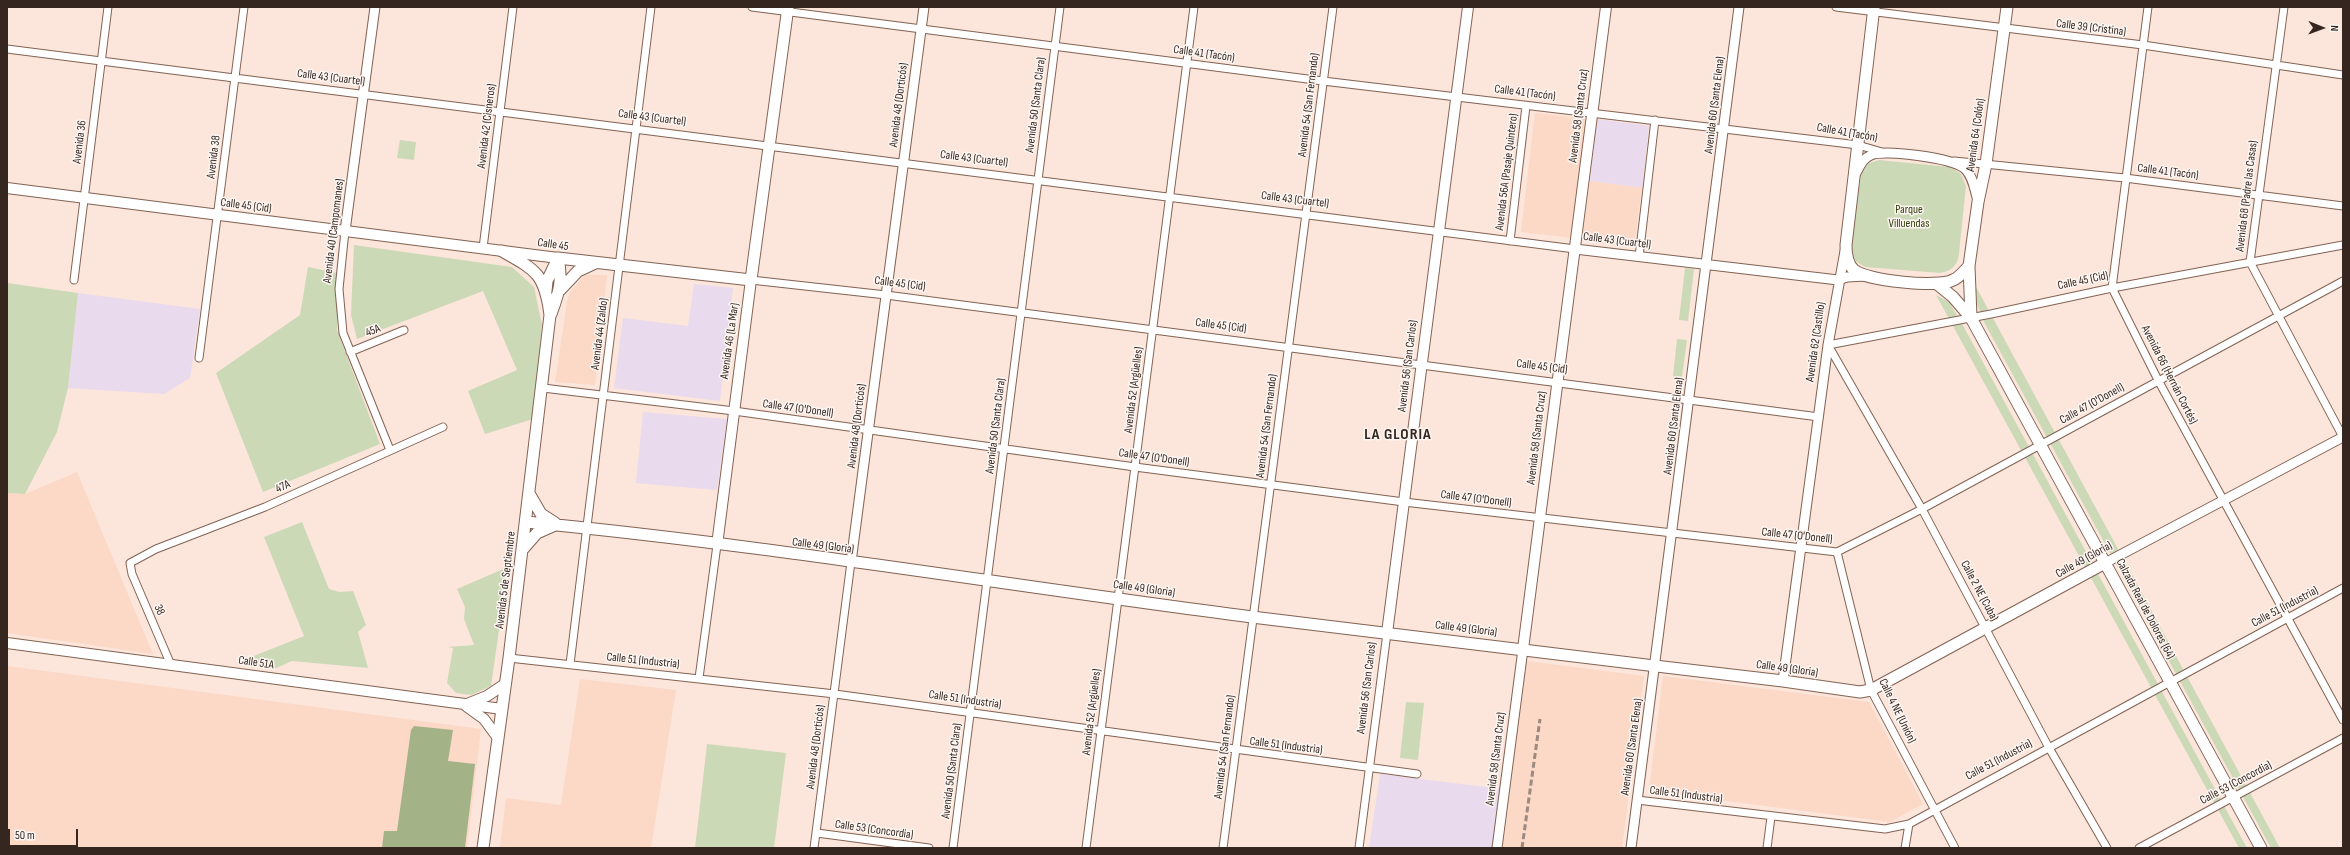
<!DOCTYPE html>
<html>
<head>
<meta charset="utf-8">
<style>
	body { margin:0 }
	#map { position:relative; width:2350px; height:855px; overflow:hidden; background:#fce5da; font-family:"Sofia Sans Condensed",sans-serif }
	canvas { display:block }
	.frame { position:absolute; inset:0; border:8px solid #352720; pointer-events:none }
	.north { position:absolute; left:2302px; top:8px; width:40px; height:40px; -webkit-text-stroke:3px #fdf6f2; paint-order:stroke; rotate:91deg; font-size:11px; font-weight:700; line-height:16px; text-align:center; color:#352720 }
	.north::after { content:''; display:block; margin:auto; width:14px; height:18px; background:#352720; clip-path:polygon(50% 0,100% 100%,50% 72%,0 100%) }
	.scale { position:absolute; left:8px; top:829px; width:70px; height:18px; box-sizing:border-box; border:2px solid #352720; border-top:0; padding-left:5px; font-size:12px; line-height:14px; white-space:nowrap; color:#352720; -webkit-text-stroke:3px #fdf6f2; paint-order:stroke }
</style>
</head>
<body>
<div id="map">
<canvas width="2350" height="855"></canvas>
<div class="frame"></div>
<div class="north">N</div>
<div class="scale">50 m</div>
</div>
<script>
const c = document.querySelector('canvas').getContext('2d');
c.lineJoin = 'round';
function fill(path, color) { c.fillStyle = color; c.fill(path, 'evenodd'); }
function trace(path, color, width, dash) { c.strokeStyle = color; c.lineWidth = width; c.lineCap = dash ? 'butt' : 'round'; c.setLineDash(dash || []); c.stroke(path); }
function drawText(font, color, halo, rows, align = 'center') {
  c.font = font + ' "Sofia Sans Condensed",sans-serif'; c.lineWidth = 3; c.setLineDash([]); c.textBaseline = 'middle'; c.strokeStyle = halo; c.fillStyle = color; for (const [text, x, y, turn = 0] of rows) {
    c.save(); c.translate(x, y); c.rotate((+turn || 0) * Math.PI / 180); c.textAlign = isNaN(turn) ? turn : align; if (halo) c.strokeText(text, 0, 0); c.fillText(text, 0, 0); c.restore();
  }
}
fill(new Path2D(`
	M1597,119l52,7 -7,62 -52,-7z
	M694,284l39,4 -13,113 -106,-13 9,-70 65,8z
	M78,293l122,16 -10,69 -26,16 -96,-6z
	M643,412l84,7 -10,71 -81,-7z
	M1380,774l122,15 -9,59h-124z`), '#e9daee');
fill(new Path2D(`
	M1535,113l51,6 -14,119 -51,-6z
	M1590,181l52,7 -8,59 -52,-6z
	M585,275h22l-12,110 -40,-3 12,-80 3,-10z
	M77,472l76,182 -146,-21v-140l18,1z
	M1527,661l117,15 -22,172h-119z
	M7,666l474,63 -14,119h-460z
	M1663,676l206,26 54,102 -33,18 -241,-31z
	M580,679l96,11 -25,158h-151l6,-50 55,7z`), '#fcd8c7');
fill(new Path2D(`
	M400,140l16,2 -2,18 -17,-2z
	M1879,160l71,7 11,7 5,12 -7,67c-1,12 -7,18 -19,20l-75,-6 -11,-7 -4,-12 11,-73 6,-11z
	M354,245l158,22 22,20 8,38 -9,94 -48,15 -17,-43 49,-21 -34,-79 -126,48 -6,-24z
	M308,267l29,6v57l43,114 -117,48 -47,-119 84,-58z
	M1685,268l9,1 -6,52 -9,-1z
	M7,283l71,10 -10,95 -11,44 -32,62 -18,-1z
	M1975,285l305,563h-9l-286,-524 -12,-30z
	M1936,295l13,7 11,18 287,528h-8z
	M1677,339l10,1 -5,37 -9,-1z
	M302,522l27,67 10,3 14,-1 13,34 -8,7 10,36 -76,-7 -18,8 -38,-6 68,-27 -40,-99z
	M508,567l-17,119 -20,9 -15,-2 -9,-10 6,-35 -5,-1 26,-2 -10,-26 1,-12 -8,-18z
	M1406,702l18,1 -6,57 -18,-2z
	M707,744l79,9 -12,95h-79z`), '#ccd9b7');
fill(new Path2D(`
	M414,726l39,4 -5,31 27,3 -10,84h-83l2,-17h13l14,-101z`), '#a3b387');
const minor = new Path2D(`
	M752,7l571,74 535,64 24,7
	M1836,7l307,38 200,30
	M2148,7l-36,281 46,92 185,340
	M2284,7l-34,255 93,175
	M7,49l1568,200
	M1954,161l171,17 218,28
	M345,231l-6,58 4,44 47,117
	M1510,241l16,-135
	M483,248l30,-241
	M1639,257l16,-137
	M74,280l34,-273
	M751,280l135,15 933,122
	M350,352l54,-22
	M199,358l45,-351
	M543,388l191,23 401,56 269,35 433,50 85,-43 421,-228
	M1837,552l34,138 84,158
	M509,658l326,36 582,80
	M570,664l81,-657
	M171,665l-39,-91 -2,-11 26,-14 109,-42 178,-80
	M699,678l18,-133
	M1637,800l248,29 24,-5 434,-236
	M817,833l112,15
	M814,848l37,-286
	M953,848l107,-841
	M1086,848l108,-841
	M1223,848l110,-841
	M1359,848l28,-215
	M1767,848l4,-31
	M1905,848l4,-24
	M2107,848l-59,-102 -126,-237 -94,-164 163,-31 121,-26 231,-43
	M2139,848l204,-110`);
const tertiary = new Path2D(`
	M1856,173c4,-7 6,-14 15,-18 14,-6 80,3 93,13 9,7 11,23 14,33
	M345,231l30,-224
	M1575,249l263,31 9,-3 20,-1
	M851,562l73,-555
	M2105,563l238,-126
	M1783,681l45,-336 17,-94
	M1497,848l26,-199
	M1631,848l108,-841`);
const secondary = new Path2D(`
	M7,188l551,70
	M717,545l34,-265
	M1387,633l81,-626
	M7,643l495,66
	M1523,649l83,-642
	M467,704l20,-8 18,-12
	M466,706l18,13 14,19`);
const primary = new Path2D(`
	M1874,7l-28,238c0,9 1,19 8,25 13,11 85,18 99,10 6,-2 12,-10 16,-14
	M558,258l193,22 37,-273
	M1937,284l16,13 18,21 290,530
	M560,290l18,-19 17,-8
	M546,291l1,-10 11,-23
	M551,314c8,-22 12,-32 7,-56
	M1971,317l-2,-51 9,-64 8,-38 21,-157
	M530,495l11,19 14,9
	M526,522c243,23 484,64 726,95 177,23 354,43 531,64l77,11 11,-2 234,-127
	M523,549l14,-16 18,-8
	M483,848l26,-190 41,-343c-5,-41 -14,-45 -48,-64`);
trace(minor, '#826253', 9);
trace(tertiary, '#826253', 11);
trace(secondary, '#826253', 12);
trace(primary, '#826253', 13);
trace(minor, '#fff', 7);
trace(tertiary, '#fff', 9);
trace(secondary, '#fff', 10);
trace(primary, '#fff', 11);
trace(new Path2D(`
	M1522,848l18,-129`), '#9c8a81', 3, [6, 3]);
drawText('12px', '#352720', '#fdf6f2', [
	["Calle 39 (Cristina)",2091,28,7],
	["Calle 41 (Tacón)",1204,54,8],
	["Calle 43 (Cuartel)",331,78,7],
	["Calle 41 (Tacón)",1525,93,7],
	["Avenida 48 (Dorticós)",899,105,-83],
	["Avenida 50 (Santa Clara)",1036,105,-83],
	["Avenida 54 (San Fernando)",1309,105,-83],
	["Avenida 60 (Santa Elena)",1715,105,-83],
	["Avenida 58 (Santa Cruz)",1579,116,-83],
	["Calle 43 (Cuartel)",652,118,7],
	["Avenida 42 (Cisneros)",487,126,-83],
	["Calle 41 (Tacón)",1847,133,10],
	["Avenida 64 (Colón)",1976,135,-82],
	["Avenida 36",80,142,-83],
	["Avenida 38",214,157,-83],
	["Calle 43 (Cuartel)",974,159,7],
	["Avenida 56A (Pasaje Quintero)",1507,172,-83],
	["Calle 41 (Tacón)",2168,172,7],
	["Avenida 68 (Padre las Casas)",2247,196,-83],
	["Calle 43 (Cuartel)",1295,200,7],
	["Calle 45 (Cid)",246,206,7],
	["Avenida 40 (Campomanes)",334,231,-83],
	["Calle 43 (Cuartel)",1617,241,7],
	["Calle 45",553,245,8],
	["Calle 45 (Cid)",2083,281,-12],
	["Calle 45 (Cid)",900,284,7],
	["Calle 45 (Cid)",1221,326,7],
	["45A",373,331,-22],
	["Avenida 44 (Zaldo)",600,334,-83],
	["Avenida 46 (La Mar)",730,341,-82],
	["Avenida 62 (Castillo)",1816,342,-82],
	["Avenida 56 (San Carlos)",1408,366,-83],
	["Calle 45 (Cid)",1542,367,7],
	["Avenida 66 (Hernán Cortés)",2169,375,63],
	["Avenida 52 (Argüelles)",1134,390,-83],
	["Calle 47 (O'Donell)",2092,404,-29],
	["Calle 47 (O'Donell)",798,409,8],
	["Avenida 48 (Dorticós)",857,426,-83],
	["Avenida 50 (Santa Clara)",996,426,-83],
	["Avenida 54 (San Fernando)",1267,426,-83],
	["Avenida 60 (Santa Elena)",1674,426,-83],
	["Avenida 58 (Santa Cruz)",1537,438,-83],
	["Calle 47 (O'Donell)",1154,458,8],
	["47A",283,487,-25],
	["Calle 47 (O'Donell)",1476,499,7],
	["Calle 47 (O'Donell)",1797,536,6],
	["Calle 49 (Gloria)",823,546,7],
	["Calle 49 (Gloria)",2084,560,-29],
	["Avenida 5 de Septiembre",506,580,-83],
	["Calle 49 (Gloria)",1144,589,8],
	["Calle 2 NE (Cuba)",1979,591,62],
	["Calle 51 (Industria)",2285,607,-28],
	["Calzada Real de Dolores (64)",2145,609,62],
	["38",159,610,67],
	["Calle 49 (Gloria)",1466,629,7],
	["Calle 51 (Industria)",643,661,6],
	["Calle 51A",256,663,8],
	["Calle 49 (Gloria)",1787,669,8],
	["Avenida 56 (San Carlos)",1367,688,-83],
	["Calle 51 (Industria)",965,700,8],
	["Calle 4 NE (Unión)",1897,711,64],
	["Avenida 52 (Argüelles)",1092,712,-83],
	["Calle 51 (Industria)",1286,746,7],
	["Avenida 48 (Dorticós)",816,747,-83],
	["Avenida 54 (San Fernando)",1225,747,-83],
	["Avenida 60 (Santa Elena)",1632,747,-82],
	["Avenida 58 (Santa Cruz)",1496,759,-83],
	["Calle 51 (Industria)",1999,760,-28],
	["Avenida 50 (Santa Clara)",952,771,-83],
	["Calle 53 (Concordia)",2236,783,-28],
	["Calle 51 (Industria)",1686,795,7],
	["Calle 53 (Concordia)",874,830,8]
]);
drawText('12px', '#2e3d09', '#fdf6f2', [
	["Parque",1909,210],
	["Villuendas",1909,224]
]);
c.letterSpacing = '1px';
drawText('bold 16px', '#352720', '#fdf6f2', [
	["LA GLORIA",1398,435]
]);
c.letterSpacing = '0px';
</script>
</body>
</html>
